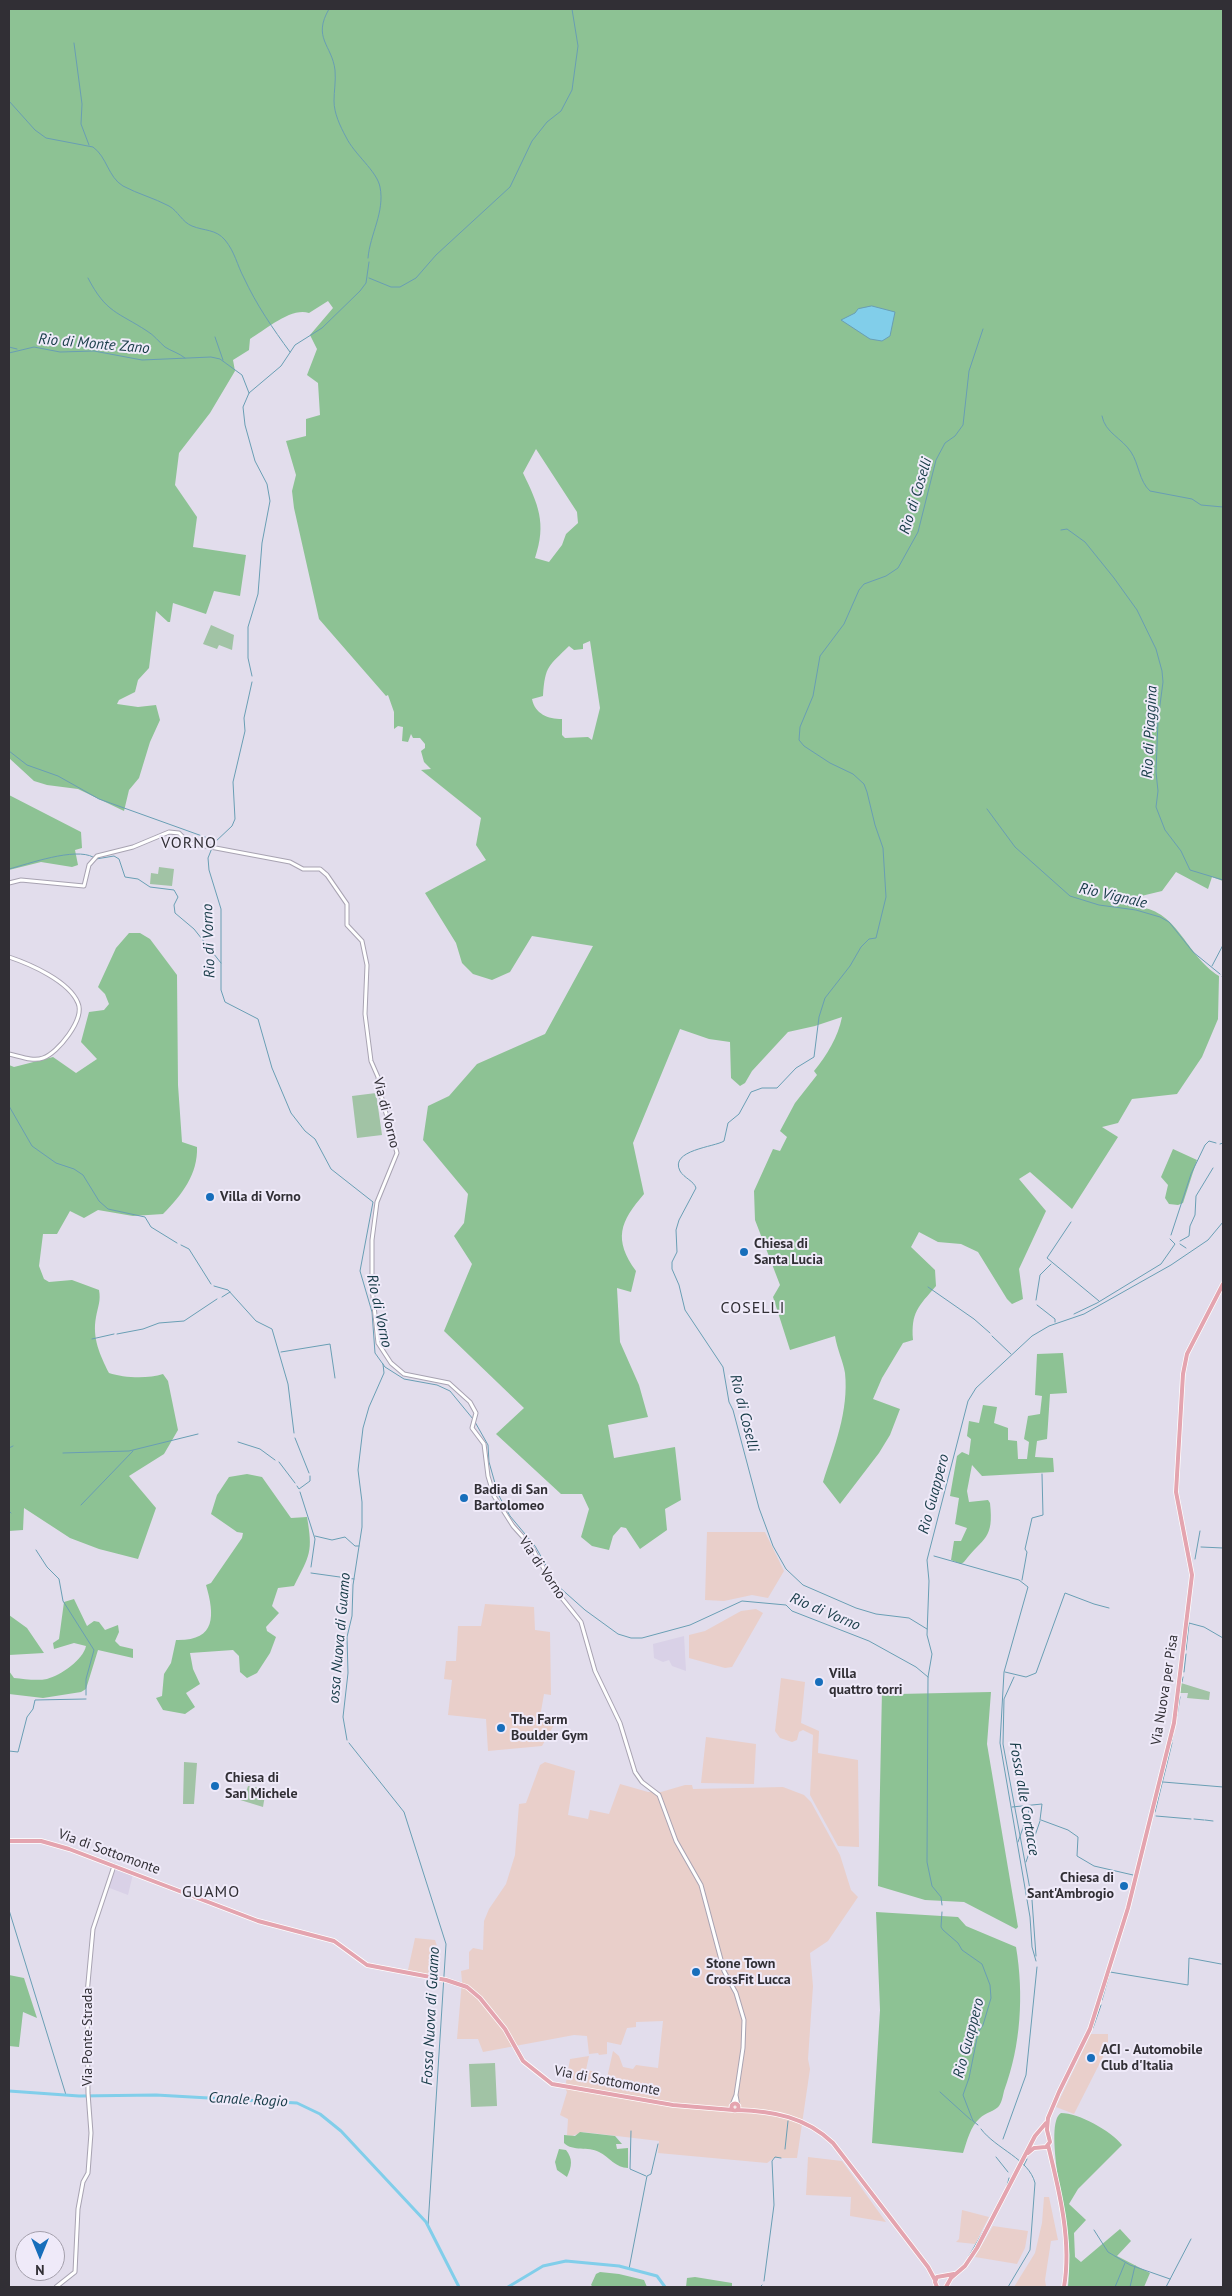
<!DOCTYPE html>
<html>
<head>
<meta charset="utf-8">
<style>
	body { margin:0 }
	#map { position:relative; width:1232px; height:2296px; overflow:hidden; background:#e2ddec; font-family:"PT Sans",sans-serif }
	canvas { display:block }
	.frame { position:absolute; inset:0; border:10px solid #312f35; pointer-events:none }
	.north { position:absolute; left:15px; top:2231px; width:50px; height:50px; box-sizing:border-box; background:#efeaf9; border:1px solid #a39fab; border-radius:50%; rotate:180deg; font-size:14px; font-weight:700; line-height:20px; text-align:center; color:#312f35 }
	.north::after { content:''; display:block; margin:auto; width:18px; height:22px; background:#176ebb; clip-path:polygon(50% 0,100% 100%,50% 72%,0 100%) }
</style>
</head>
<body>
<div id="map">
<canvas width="1232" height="2296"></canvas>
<div class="frame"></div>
<div class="north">N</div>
</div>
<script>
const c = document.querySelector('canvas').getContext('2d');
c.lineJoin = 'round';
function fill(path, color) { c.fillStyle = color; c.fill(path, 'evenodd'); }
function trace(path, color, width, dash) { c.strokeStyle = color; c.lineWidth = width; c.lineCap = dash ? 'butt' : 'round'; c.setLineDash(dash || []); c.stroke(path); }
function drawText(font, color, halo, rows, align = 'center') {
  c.font = font + ' "PT Sans",sans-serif'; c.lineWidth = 4; c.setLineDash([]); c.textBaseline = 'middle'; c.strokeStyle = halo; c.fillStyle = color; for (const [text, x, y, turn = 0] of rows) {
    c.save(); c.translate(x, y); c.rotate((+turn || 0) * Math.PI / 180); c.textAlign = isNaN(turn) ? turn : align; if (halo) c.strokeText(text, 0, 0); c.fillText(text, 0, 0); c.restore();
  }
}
fill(new Path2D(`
	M1091,2034h17v13l-34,67 -18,-7z
	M962,2210l27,7 -14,27 -19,-2 3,-3z
	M993,2226l35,5 -3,17 -8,16 -42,-7z`), '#e9cfcb');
fill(new Path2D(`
	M707,1532h58l19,39 -16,27 -16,-3 -28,6 -19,-1z
	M485,1604l49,3 1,23 15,2 1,63 -7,-1 -4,23 19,-1 -17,30 -54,5 -2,-32 -38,-4 4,-35 -8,-1 2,-18h10l2,-35h23z
	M756,1609l7,4 -31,54 -7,1 -36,-10v-23l16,-4 36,-20z
	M781,1678l24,4 -4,41 18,8 -1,22 40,7 1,87 -21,-1 -28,-51 3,-60 -10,-5 -4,2 -2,8 -5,2 -12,-4 -5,-7z
	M706,1737l50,7 -2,40 -53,-1z
	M545,1762l30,9 -7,44 20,4 2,-9 19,4 11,-30 28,8h13l24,-7h7l1,4 90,-2 21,8 7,7 29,53 11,35 7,7 -30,44 -18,12 3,33 -5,73 2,10 -13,89h-23l-7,5 -109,-10 1,-12 -76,-9 -11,4 -5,-1 1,-16 -8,-4 7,-23 -2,-4 5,-29 19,-3 -3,14 10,2v5l11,1 6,-27 6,5 4,11 10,2 3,-4 22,3 5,-47 -27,1v5l-9,1 -6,17 -14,-3v12l-8,1 -1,-2 -9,1 -2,-18 -13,-1 -91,17 -5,-13h-21l5,-58 -1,-10 8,-2v-17l4,-4 10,2 1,-29 5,-12 17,-25 9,-29 4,-51 7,-1 14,-38z
	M415,1938l20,2 5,15 -2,21 -30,-6z
	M808,2157l34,4 44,61 -36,-6 1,-19 -45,-2z
	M1044,2197h5l9,43 -7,1 -6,39 1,6 9,1h-41l21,-34 7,-30z`), '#e9cfca');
fill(new Path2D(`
	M684,1636l2,35 -14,-5 -3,-6 -6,2 -9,-4 -1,-14z
	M118,1869l15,5 -5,21 -21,-8 8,-16z`), '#d9d1e7');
fill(new Path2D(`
	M211,625l23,10 -2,15 -13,-5 -2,4 -14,-5z
	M159,867l15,2 -2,17 -22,-2 1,-11 7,1z
	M376,1093l6,42 -25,3 -5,-42z
	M1181,1683l29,9 -1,8 -22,-2 1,-5h-8z
	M184,1762l13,1 -3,41h-11z
	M248,1786l18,3 -3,18 -26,-8 1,-2 6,1z
	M495,2063l2,43 -26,1 -2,-43z`), '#a1c3a5');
fill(new Path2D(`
	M9,9h1214v872l-11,-4 -4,12 -32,-17 -14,19 -25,6 -7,7 3,3c44,-1 52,48 86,69l-1,43 -16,38 -25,37 -45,5 -14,24 -16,4 16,10 -46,72 -42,-37 -11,7 27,32 -27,58 4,30 -11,5 -5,-5 -29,-47 -17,-8 -23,-2 -19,-10 -8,15 24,23 1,16c-18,21 -25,26 -23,54l-10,3 -21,35 -9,21 27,10 -10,26 -11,18 -39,51 -17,-22c11,-34 26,-71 22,-109 -2,-12 -8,-24 -10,-37l-45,14 -17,-53 7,-12 -25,-65 -1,-29 19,-42 7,2 7,-14 -7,-6 15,-28 22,-28 -3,-4c13,-16 24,-34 28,-54l-27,9 -27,6 -36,39 -7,12 -5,3 -9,-8 -1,-36 -21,-3 -29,-10 -47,114 11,51c-24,28 -31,45 -8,77l-5,21 -14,-4 3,54 19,43 9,32 -40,8 6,33 61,-11 6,53 -16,9 2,21 -27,19 -14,-21 -5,-1 -8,9 -4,14 -17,-4 -11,-9 8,-28 -7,-15h-21l-65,-60 28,-26 -80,-77 28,-67 -18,-28 10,-13 4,-29 -45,-54 5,-34 21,-10 28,-32 68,-30 48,-88 -61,-10 -22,36 -18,8 -19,-6 -11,-11 -6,-20 -31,-50 61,-33 -10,-15 5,-27 -60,-48 10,-1 -7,-7 -3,-11 4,-3v-4l-5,-6h-7l-2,-4 -3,8 -6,-1 1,-14 -5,-1 -4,3v-17l-6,-17 -2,1 -67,-77 -25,-111 -2,-17 4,-16 -10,-34 20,-5v-17l14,-4 -2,-32 -11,-8 10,-26 -7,-14 23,-27 -5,-7 -19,12c-18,-6 -44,17 -59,26l-1,11 -16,10 2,11 -25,42 -31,40 -4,32 22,32 -4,30 53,8 -6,41 -26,-5 -8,23 -33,-11 -3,19h-2l-12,-11 -7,57 -11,12 -3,12 -16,8 -2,4 21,3 18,-2 4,15 -10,22 -11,36 -10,12 -5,21 -46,-22 -31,-4 -13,-4 -25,-23zM536,449l41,63 1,11 -12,11 -4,11 -13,17 -14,-4c12,-35 3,-54 -12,-85zM590,641l10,67 -8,32 -4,-3 -23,1 -3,-3v-16c-14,0 -27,-5 -30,-20l11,-3c2,-31 6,-30 26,-50l5,4 9,-1v-5z
	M9,795l72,37 1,16 -7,2 3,15 -6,2 -31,-5 -32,8z
	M129,933h11l10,6 27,36 1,110 4,57 15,5c1,27 -15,48 -34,67l-30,2 -35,-6 -14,8 -14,-7 -13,23h-14l-4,32 5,13 5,3 23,-2 27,10c2,11 -1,16 -3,27 -4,21 4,38 13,56 15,5 39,6 54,1l5,7 10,49 -14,24 -35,22 27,32 -18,51 -39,-10 -29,-11 -46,-30 -1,22 -14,1v-466l5,2 39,-10 23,16 21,-14 -16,-17 8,-30 15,-2 5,-6 -4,-10 -7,-7 18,-39z
	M1173,1149l24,11 -14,43 -5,2 -9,-1 -4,-6 3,-13 -7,-8z
	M1063,1353l4,40 -17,1 -3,45 -10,2 -2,16 18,1 1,14 -72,4 -10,-11 -5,26 2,11 19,-2 2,3c4,37 -6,33 -26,59l-3,2 -10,-4 3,-19h7l6,-13 -12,-4 4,-26 -9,-2 7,-40 5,-4 7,3 2,-16 -4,-3 2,-15 10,2 4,-18 14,2 -3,16 14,5v12l9,1 1,18h9l2,-17 -5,-3 4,-23 12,-2 2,-18 -7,-1 2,-41z
	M247,1474l15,3 29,41 16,-1c6,35 3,38 -13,69l-16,2 -6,18 7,7 -13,14 1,4 9,6 -6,16 -13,20 -10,5 -7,-6 -1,-16 -6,-6 -43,3 3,16 7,15 -14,9 9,14 -10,7 -22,-4 -7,-12 6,-2 2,-22 7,-11 5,-23c40,1 39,-24 30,-55l5,-2 31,-45 1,-5 -6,-1 -26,-18 6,-19 12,-18z
	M74,1599l13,27 7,-5 5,1 6,8 13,-5 1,7 -4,9 5,5 13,3v9l-35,-8 -12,39 -5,3 -38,6 -34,-4v-23l5,7c10,1 23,3 33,1 14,-4 36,-19 39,-33l-12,-3 -20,6 -1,-6 6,-4 5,-37z
	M9,1615l18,13 17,25 -35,2z
	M882,1690l16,4 93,-2 -4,52 31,183 -2,2 -52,-27 -39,-2 -47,-14z
	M876,1912l82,5 8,9 50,21c8,47 5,99 -12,144 -1,4 -2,11 -5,15 -4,5 -14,7 -19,12 -10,9 -13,23 -17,35l-91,-10 8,-133z
	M9,1975l15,3 13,40 -14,-6 -4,35 -10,-1z
	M1061,2113c18,0 50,18 61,32l-44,44 -9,15 17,16 -12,13 1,24 6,5 39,-33 11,12 -14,15 33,17 -6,14h-76c1,-14 2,-28 1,-42 -2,-22 -26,-122 -8,-132z
	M580,2132l35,4 7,8h-6l1,5 11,-1v20c-12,0 -19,-11 -29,-16 -11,-6 -26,0 -35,-9v-8l11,1z
	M559,2149l7,1c7,9 6,16 1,27l-10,-7 -2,-8z
	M600,2272l19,2 25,6 3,7h-54l-2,-2 5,-11z
	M695,2277l37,6v4h-46l1,-9z`), '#8dc294');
const water = new Path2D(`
	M872,306l23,6 -5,24 -8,5 -12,-2 -29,-19 14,-7 3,-4z`);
fill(water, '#81ceea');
trace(water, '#699eb4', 1);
trace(new Path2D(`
	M329,9c-17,29 3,36 6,61 1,11 -1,21 -1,31 0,12 6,25 12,36 8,17 31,34 34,50 5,25 -10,47 -12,71
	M74,43l8,61 -1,20 8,21
	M9,101l26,29 11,8 47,9c14,10 15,30 30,39 15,8 31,12 46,20 9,5 13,16 23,20 12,5 24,3 33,14 10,12 12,25 19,38 12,26 29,51 46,74
	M88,278c18,35 30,34 59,53 7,4 12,11 18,16 6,4 14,6 20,11
	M369,278l22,9h9l16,-9 20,-23 74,-68 22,-46 15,-19 14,-11 11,-21 6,-44 -6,-37
	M215,337l8,23
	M9,347l8,2
	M9,353l25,-6 26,5 34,-1 48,9 69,-3 9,2 22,16 7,18
	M1102,416c3,17 20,22 29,36 8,12 8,29 19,39l42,8 9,6 22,2
	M1061,530l6,-1 18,13 29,36 23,32 19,39 6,22 1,11 -5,38 -2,52 2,19 -2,16 9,23 16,21 9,19 33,10
	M252,676l-4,-18v-31l10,-33 4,-51 8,-42 -3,-17 -12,-23 -10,-36 -2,-18 6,-14 32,-27 14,-21 27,-17 38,-37 6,-8 3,-21
	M252,682l-8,36 1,13 -12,51 2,37 -3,7 -18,17 -6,15 1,12 12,39v81l4,12 33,17 14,49 19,45 14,18 10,8 16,30 42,33 -13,69 12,41 3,41 10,14 19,12 33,6 13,6 23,28
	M9,751l18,14 31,11 41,23 117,42
	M987,809l28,38 55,49 29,9 37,5 24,7 9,5 24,30 27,22
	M96,859l18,-3 5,3 6,18 13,2 12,8 24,3 4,7 -4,8 1,8 19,16 27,34
	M9,869c19,-5 66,-22 84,-12
	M1212,966l11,-21
	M1222,977l1,1
	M9,1106l23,40 24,17 18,6 9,6 16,26 9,8 37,8 6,10 26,16
	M1220,1144l3,-1
	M1071,1222l-24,36 52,43
	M1171,1235l20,-61 14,-29 4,-4 7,2
	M1180,1241l9,-5 1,-10 5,-11 1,-19 17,-28
	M1180,1244l6,4
	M181,1245l8,4 22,35
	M214,1286l14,4 28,31 16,8 16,55 6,49
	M928,1287l46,32 16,14
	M222,1297l8,-5
	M1036,1300l4,-25 11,-11
	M1037,1305l18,14v3
	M1074,1314l23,-11 64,-39 14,-20 -5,-5
	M117,1334l26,-5 16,-6 25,-2 33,-22
	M992,1336l19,18
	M92,1339l22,-5
	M281,1352l49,-8 5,34
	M475,1422l13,23 1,17 9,32 12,22 25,30 23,40 27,24 33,24 13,4h11l48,-13 52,-24 44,4 6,6 77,30 47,26 12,10
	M295,1438l14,35
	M238,1442l22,7 15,11
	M9,1448l4,-2
	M63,1453l66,-2 69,-17
	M279,1462l16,21
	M297,1486l2,3 11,-8v-5
	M300,1492l15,47 -4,28
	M81,1505l52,-54
	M9,1511l2,2
	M315,1536l17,4 13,-3 10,9h4
	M1201,1547l22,1
	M36,1550l11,17 12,12 4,22 31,49 -8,29v16
	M934,1556l85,24 9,7 -24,85 -4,71 30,174 2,30 4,14
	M1195,1559l5,-28
	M311,1573l43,6
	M1022,1580l5,-28 -2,-3 7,-31 11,-3 -1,-41
	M927,1629l-18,-11 -33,-4 -20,-6 -53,-23 -17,-16 -13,-23 -14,-38 -26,-98 -4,-8 -6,-35 -38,-57 -6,-25 -7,-16v-7l5,-10 -1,-22 3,-10 17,-32c-2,-7 -12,-10 -16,-17 -11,-21 35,-24 44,-30l4,-18 11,-9 12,-22 11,-4h15l19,-20 18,-11 5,-40 6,-19 25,-32 11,-19 8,-8 7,-1 10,-41 -3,-49 -8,-23 -8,-33 -3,-8 -11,-10 -23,-11 -26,-17 -5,-6 1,-13 13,-31 7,-40 24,-32 15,-34 5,-6 22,-8 12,-8 20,-36 18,-72 9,-17 10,-7 8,-11 6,-54 14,-42
	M1186,1650l3,-27 15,4 19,11
	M1005,1672l21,5 10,-4 29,-80 29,11 15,4
	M1184,1672l2,-18
	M1014,1677l-10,22 -1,45 29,156 4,56
	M1182,1682l1,-5
	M1177,1716l3,-19
	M347,1740l-4,-23 5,-44 -1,-36 5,-21 1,-31 9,-58v-25l-4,-32 5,-42 6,-21 15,-34 -1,-9
	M1172,1741l2,-11
	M349,1743l55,69 42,132 -18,282
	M9,1751l9,1 9,-35 6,-8 2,-9 51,-1
	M1163,1782l60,5
	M1012,1807l30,-3 -2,16
	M1155,1812l17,-69
	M1156,1816l35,3
	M1194,1819l10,1
	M1041,1820l27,10 10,7 -1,19 17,10 39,9
	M1205,1820l8,1
	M1018,1842l12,-34
	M1026,1862l14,-41
	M942,1905l-1,-8 -9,-11 -5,-24 1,-185 4,-23 -5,-19 2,-54 -2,-21 41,-159 8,-13 56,-52 17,-10 35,-12 87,-49 37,-25 15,-18
	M9,1910l57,185
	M942,1912l-1,15 2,3 15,13 4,7 20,14 8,21 1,13 -8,27 -5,8 -9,45 -6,17 10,26 5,4
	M1102,2000l8,-28 78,13 1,-27 32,6
	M1093,2028l8,-23
	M940,2092l31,28
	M981,2129c15,20 48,30 54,54l-5,67 -22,37
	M631,2131l-1,38 16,7
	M1003,2139l23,-64 11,-108
	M785,2149l3,-28
	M996,2157l12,15
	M1024,2165l3,-6
	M1007,2186l2,-8
	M1094,2230l14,22 22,13 40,14
	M969,2256l19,-33
	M629,2269l17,-88 1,-5 4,-2 7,-30
	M764,2281l10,-76 -2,-44 3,-4 6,1
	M510,2287v-1
	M760,2287l2,-2
	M1115,2287l10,-24
	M1130,2287l5,-21
	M1166,2287l25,-48`), '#699eb4', 1);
trace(new Path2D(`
	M9,2091l70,5 77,-1 141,8 23,11 21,17 85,91 33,65
	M508,2287l35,-21 23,-5 53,5 38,10 8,11`), '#81ceea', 3);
const minor = new Path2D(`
	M9,883l12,-3 63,6 5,-21 8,-9 36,-9 36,-15 10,1 10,10 101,19 13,7h17l7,6 20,29v21l15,16 5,24 -2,49 6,47 7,16 1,11 18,65 -20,49 -5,38v47l6,56 13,20 13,11 45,9 21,19 6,11 -4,15 12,16 4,32 6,20 19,30 18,20 26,46 24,30 14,49 25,52 15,49 7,10 17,13 17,46 25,44 23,86 12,22 8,27 -1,28 -7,47 2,11
	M9,957c21,7 60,24 69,46 7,16 -20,50 -35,55 -10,4 -24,-2 -34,-4
	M732,2105l4,-10
	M56,2287l19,-15 3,-63 5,-27 5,-9 3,-40 -3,-40 -1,-99 6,-65 21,-63`);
const major = new Path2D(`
	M9,1841h32l28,8 189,72 76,20 33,24 79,15 21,7 13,11 25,31 18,32 29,23 121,21 60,5
	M731.5 2107a3.5 3.5 0 1 1 7 0a3.5 3.5 0 1 1-7 0Z
	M737,2110c36,1 69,7 96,33l95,124 7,13
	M1048,2145c11,45 24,96 16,142
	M1028,2153l6,-5 12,-1 4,-5 -3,-12 1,-12 11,-26 31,-63 38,-121 46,-185 18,-148 -16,-83 7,-118 4,-20 36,-70
	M937,2287l-2,-5 2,-5 17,-3
	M946,2287l5,-9 14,-12 12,-18 58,-112 11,-13`);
trace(minor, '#a8a3b2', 5);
trace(major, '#fff', 5.5);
trace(minor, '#fff', 3);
trace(major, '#e4a4af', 4);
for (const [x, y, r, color] of [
	[210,1197,5,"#176ebb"],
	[744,1252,5,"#176ebb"],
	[464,1498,5,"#176ebb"],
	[819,1682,5,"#176ebb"],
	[501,1728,5,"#176ebb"],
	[215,1786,5,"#176ebb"],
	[1124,1886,5,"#176ebb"],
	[696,1972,5,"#176ebb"],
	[1091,2058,5,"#176ebb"]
]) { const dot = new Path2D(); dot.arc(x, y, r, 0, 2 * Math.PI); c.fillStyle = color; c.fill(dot); trace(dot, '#efeaf9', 2); }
drawText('14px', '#312f35', '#efeaf9', [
	["Via di Vorno",386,1113,76],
	["Via di Vorno",542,1568,56],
	["Via Nuova per Pisa",1165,1690,-81],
	["Via di Sottomonte",109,1852,20],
	["Via Ponte Strada",88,2037,-90],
	["Via di Sottomonte",607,2081,11]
]);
drawText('bold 14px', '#312f35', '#efeaf9', [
	["Villa di Vorno",220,1197],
	["Chiesa di",754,1244],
	["Santa Lucia",754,1260],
	["Badia di San",474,1490],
	["Bartolomeo",474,1506],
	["Villa",829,1674],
	["quattro torri",829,1690],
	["The Farm",511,1720],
	["Boulder Gym",511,1736],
	["Chiesa di",225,1778],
	["San Michele",225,1794],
	["Chiesa di",1114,1878,"right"],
	["Sant'Ambrogio",1114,1894,"right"],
	["Stone Town",706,1964],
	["CrossFit Lucca",706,1980],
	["ACI - Automobile",1101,2050],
	["Club d'Italia",1101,2066]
], 'left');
drawText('italic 15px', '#173b47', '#efeaf9', [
	["Rio di Monte Zano",94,344,5],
	["Rio di Coselli",916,496,-73],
	["Rio di Piaggina",1150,732,-87],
	["Rio Vignale",1113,896,13],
	["Rio di Vorno",209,941,-92],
	["Rio di Vorno",379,1311,78],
	["Rio di Coselli",744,1413,76],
	["Rio Guappero",934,1494,-75],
	["Rio di Vorno",825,1612,23],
	["ossa Nuova di Guamo",340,1638,-85],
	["Fossa alle Cortacce",1024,1799,80],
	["Fossa Nuova di Guamo",431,2016,-87],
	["Rio Guappero",969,2038,-75],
	["Canale Rogio",248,2100,3]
]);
c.letterSpacing = '1px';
drawText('16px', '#312f35', '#efeaf9', [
	["VORNO",189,843],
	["COSELLI",753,1308],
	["GUAMO",211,1892]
]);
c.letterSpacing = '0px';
</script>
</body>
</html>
